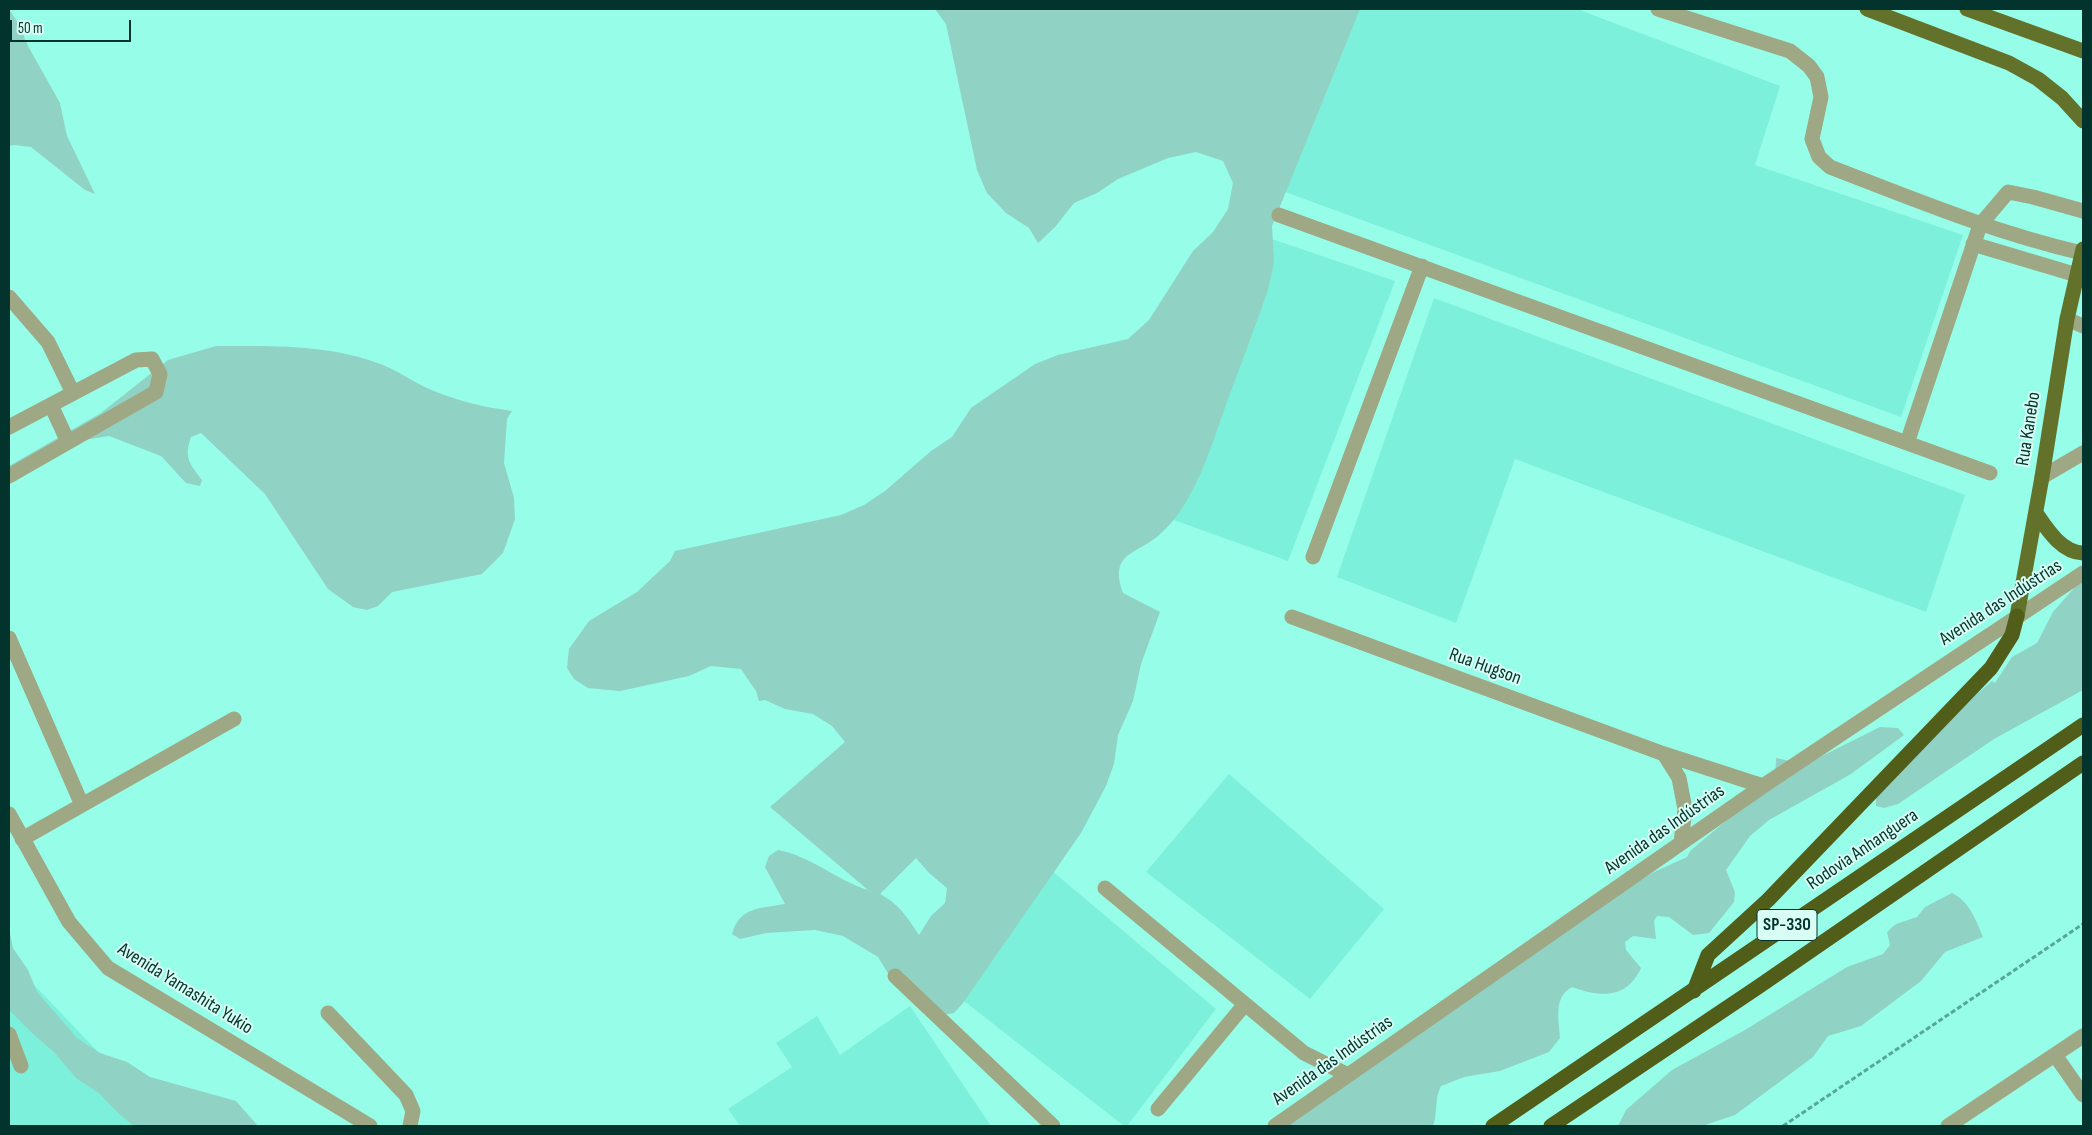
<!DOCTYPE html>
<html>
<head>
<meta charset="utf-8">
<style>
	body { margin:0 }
	#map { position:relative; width:2092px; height:1135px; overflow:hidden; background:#96fde9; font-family:"Sofia Sans Condensed",sans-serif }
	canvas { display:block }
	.frame { position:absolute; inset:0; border:10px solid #02332c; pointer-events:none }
	.scale { position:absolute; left:10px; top:20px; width:121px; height:22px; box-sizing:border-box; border:2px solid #02332c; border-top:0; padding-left:6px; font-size:15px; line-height:18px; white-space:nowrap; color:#02332c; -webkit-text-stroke:4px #d8fdf5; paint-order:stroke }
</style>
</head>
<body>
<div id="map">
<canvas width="2092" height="1135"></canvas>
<div class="frame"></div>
<div class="scale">50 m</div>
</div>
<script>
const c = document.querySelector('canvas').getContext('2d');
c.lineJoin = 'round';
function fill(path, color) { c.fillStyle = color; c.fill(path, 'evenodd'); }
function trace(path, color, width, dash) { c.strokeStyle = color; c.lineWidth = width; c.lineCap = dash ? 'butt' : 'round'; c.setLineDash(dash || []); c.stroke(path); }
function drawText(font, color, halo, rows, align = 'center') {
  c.font = font + ' "Sofia Sans Condensed",sans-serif'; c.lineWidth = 4; c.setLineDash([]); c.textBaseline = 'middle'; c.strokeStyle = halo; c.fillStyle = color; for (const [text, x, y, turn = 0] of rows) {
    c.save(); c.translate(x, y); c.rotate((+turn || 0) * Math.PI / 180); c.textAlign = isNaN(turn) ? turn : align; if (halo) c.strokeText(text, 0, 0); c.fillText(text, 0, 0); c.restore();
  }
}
fill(new Path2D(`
	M1347,9h230l203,77 -25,79 208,70 -62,182 -624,-228z
	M1272,239l123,42 -107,280 -117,-42z
	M1434,298l531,197 -39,117 -411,-153 -59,164 -119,-46z
	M1229,774l155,135 -74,90 -164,-127z
	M1051,870l165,139 -89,117h-3l-169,-132z
	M9,953l4,10 156,163h-160z
	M910,1006l81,120h-251l-12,-17 64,-42 -16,-24 41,-27 23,39z`), '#7df0db');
fill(new Path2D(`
	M9,9l9,14 10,23 32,57 7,33 28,58 -10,-4 -54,-43 -17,-2 -5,1z
	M935,9h425l-88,217 2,37 -6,27c-13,37 -27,74 -41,112 -16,44 -32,103 -69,134 -23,19 -49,17 -35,57l37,19 -19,52 -8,37 -15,34 -4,29 -8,22 -25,47 -118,170 -9,10 -11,2 -49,-32 -16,-26 -35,-21 -28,-6 -49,3 -26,6 -8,-5c8,-28 28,-25 53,-30l-20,-37 4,-11 9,-6c33,6 58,30 90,40l-98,-83 75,-65 -13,-16 -19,-12 -28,-5 -20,-9 -6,1 -3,-10 -15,-22 -30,-3 -22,10 -69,15 -32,-3 -14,-9 -7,-11 2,-19 20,-28 48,-29 33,-31 5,-10 166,-36 23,-10 21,-14 46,-40 21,-14 19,-29 64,-44 23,-9 70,-16 21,-19 44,-69 20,-19 15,-23 5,-26 -10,-22 -27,-9 -28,6 -50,21 -21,14 -23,10 -19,24 -17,16 -9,-15 -23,-15 -19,-20 -10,-23 -31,-146zM916,858l13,15 18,15 -2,15 -14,13 -12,19c-11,-17 -21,-32 -39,-41z
	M216,346c55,0 115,-2 167,19 15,6 29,16 44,23 26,12 56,19 85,23l-5,8 -3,44 10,35 1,21 -12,34 -21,21 -90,18 -14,14 -11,4 -14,-3 -25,-18 -63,-95 -64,-61 -10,4c-7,21 -2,26 11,43l-2,6 -14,-3 -25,-27 -52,-20 -31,5 -69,27v-2l92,-53 67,-53z
	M2083,578v112l-89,49 -96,65 -14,4 -8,-2v-13l17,-28 99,-84 3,2 17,-26 25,-14 16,-31z
	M1880,727l18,1 6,7 -53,39 -82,46 -19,16 -24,34 9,22 -1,10 -25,31 -16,2 -24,-18 -12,-1 -3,5 2,18 -23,-3 -8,6 1,8 15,18c-15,32 -41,29 -69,19 -19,10 -13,33 -12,51l-11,14 -49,19 -36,6 -23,9c-7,13 -3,26 -8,40h-155l265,-188 111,-66 33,-15 3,-6 85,-71 1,-22 23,5 15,-3z
	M1952,893c17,8 24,27 31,44l-38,15 -24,29 -60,45 -33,10 -15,21 -78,58 -33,11h-84l8,-16 46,-40 73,-40 102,-63 36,-13 7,-9 -3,-13 9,-8 21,-7 8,-10z
	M9,929l4,19 15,22 9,22 40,46 23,15 27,9 23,15 86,24 22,25h-124l-16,-13 -19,-20 -23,-15 -21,-25 -23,-20 -23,-23z`), '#90d2c4');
trace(new Path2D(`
	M1783,1126l300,-202`), '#57a798', 3, [5, 2.5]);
trace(new Path2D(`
	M1658,9l132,42 19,15 8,11 4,20 -9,42 7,18 11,10c83,32 165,66 252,86
	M1279,215l628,228 73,-218 28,-33 25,5 50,14
	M1973,244l104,31
	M9,297l39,45 25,51
	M2067,319l16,7
	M51,405l17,37
	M9,427l127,-67 16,-1 8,15 -4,18 -147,84
	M1907,443l83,30
	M2042,477l41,-24
	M1313,557l109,-291
	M1292,617l372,137 99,32
	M9,638l73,167
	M1664,754l15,24 6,31 -4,34
	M9,814l60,108 39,46 262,158
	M22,839l212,-120
	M1105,888l199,165 44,22
	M895,976l158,150
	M328,1013l78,82 7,16 -3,15
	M9,1034l12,32
	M2055,1055l28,40
	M1158,1109l87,-105
	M1275,1126l488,-340 320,-213
	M1948,1126l135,-90`), '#9ea884', 15);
trace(new Path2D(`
	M1867,9l142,54 29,16 24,19 21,23
	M1967,9l116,42
	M2036,513c11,16 25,39 47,40
	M2017,616l25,-139 25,-158 16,-70`), '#63722b', 15);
trace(new Path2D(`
	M1694,991l14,-36 60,-55 223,-232 21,-33 5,-19
	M1493,1126l590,-401
	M1551,1126l207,-139 325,-224`), '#505e1a', 15);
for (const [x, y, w] of [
	[1787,925,60]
]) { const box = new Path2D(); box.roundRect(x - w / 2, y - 15.5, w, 31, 4); c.fillStyle = '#d8fdf5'; c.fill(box); trace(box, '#02332c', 1); }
drawText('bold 18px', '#02332c', null, [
	["SP-330",1787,925]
]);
drawText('19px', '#02332c', '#d8fdf5', [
	["Rua Kanebo",2029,429,-81],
	["Avenida das Indústrias",2001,603,-33],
	["Rua Hugson",1485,667,20],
	["Avenida das Indústrias",1665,830,-35],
	["Rodovia Anhanguera",1863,850,-34],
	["Avenida Yamashita Yukio",185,989,32],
	["Avenida das Indústrias",1333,1061,-35]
]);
</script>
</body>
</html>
